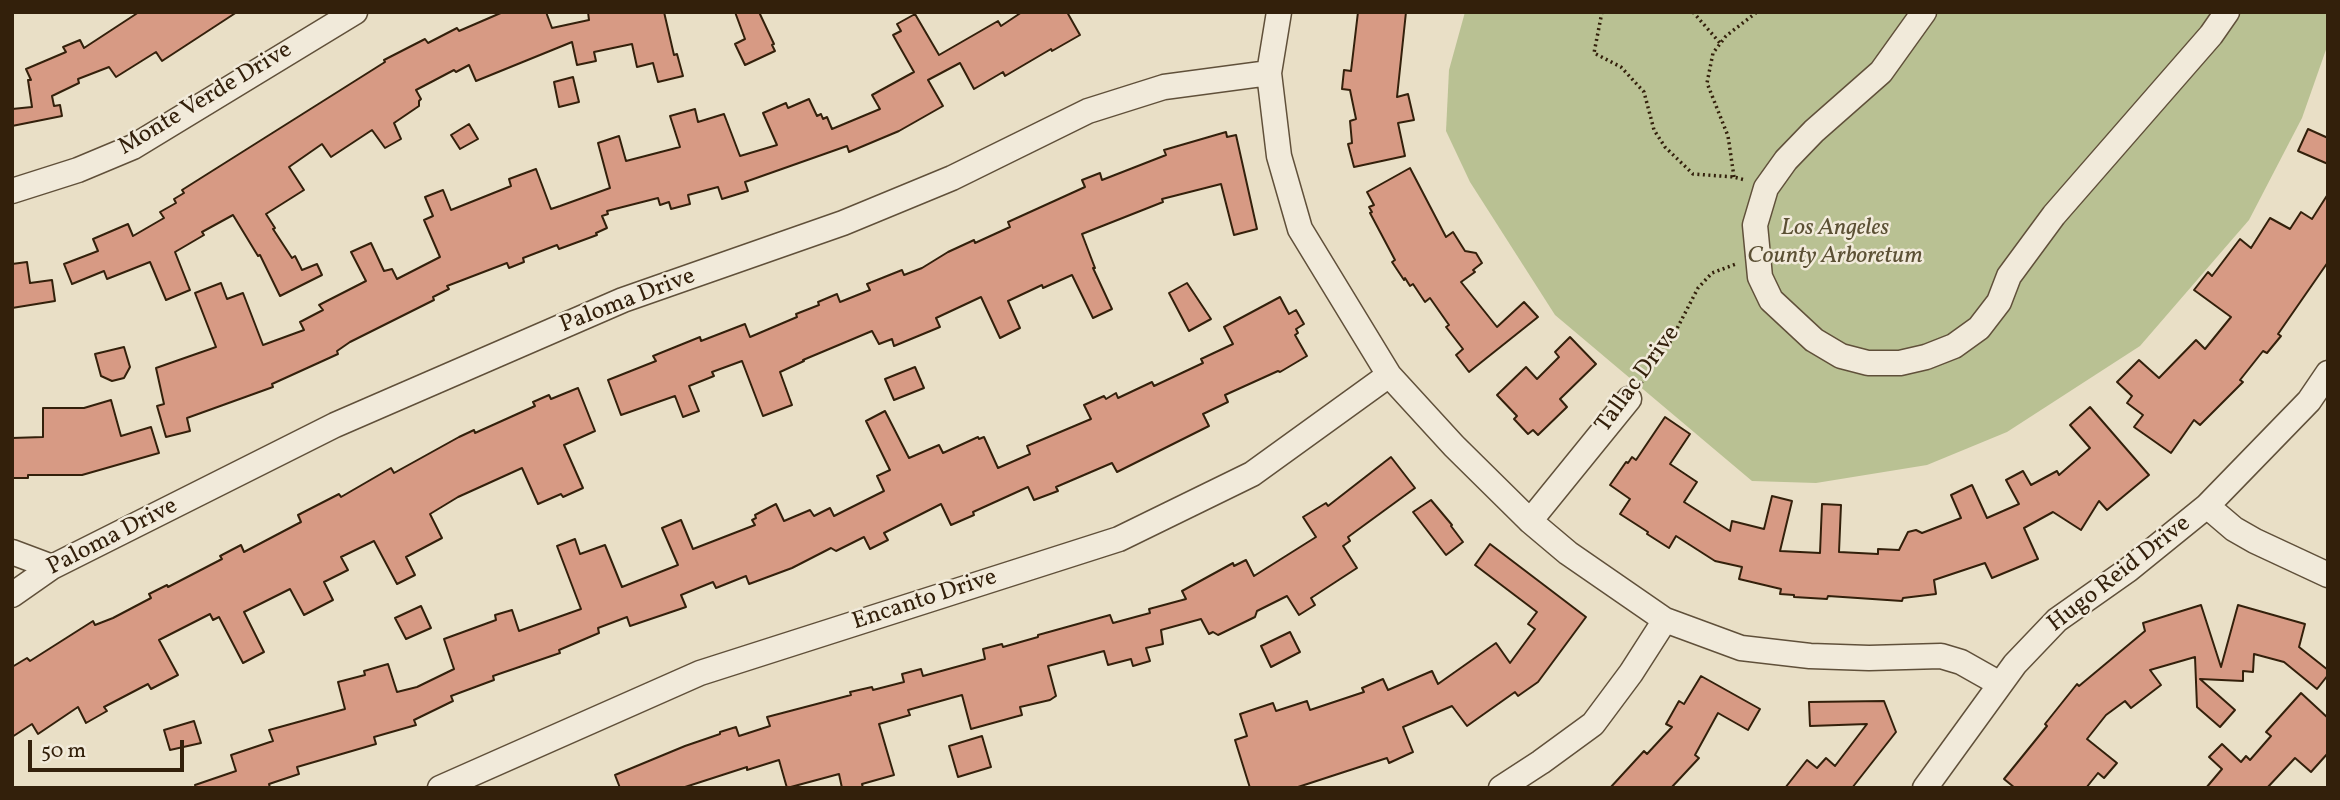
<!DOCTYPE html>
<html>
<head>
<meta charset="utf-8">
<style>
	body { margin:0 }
	#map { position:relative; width:2340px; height:800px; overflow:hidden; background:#e9dfc6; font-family:Vollkorn,serif }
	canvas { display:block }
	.frame { position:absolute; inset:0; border:14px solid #33200b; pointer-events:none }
	.scale { position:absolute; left:28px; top:740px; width:156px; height:32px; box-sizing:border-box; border:4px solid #33200b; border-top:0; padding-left:9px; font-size:21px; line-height:24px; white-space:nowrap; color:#33200b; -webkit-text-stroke:5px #f1eada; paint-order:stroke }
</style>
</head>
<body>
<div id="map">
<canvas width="2340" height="800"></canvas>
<div class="frame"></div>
<div class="scale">50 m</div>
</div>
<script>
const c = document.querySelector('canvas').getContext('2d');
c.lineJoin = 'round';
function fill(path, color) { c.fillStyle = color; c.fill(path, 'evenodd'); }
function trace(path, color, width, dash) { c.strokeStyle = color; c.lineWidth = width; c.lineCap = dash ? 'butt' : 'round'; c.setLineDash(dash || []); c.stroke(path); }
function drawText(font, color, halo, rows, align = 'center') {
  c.font = font + ' Vollkorn,serif'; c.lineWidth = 5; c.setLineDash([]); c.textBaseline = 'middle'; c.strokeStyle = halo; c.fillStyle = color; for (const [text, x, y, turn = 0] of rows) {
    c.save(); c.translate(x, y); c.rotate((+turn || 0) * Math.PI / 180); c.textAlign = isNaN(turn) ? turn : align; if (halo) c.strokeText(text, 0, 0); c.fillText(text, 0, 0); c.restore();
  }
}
fill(new Path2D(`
	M1465,12h863v32l-26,74 -53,102 -109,126 -133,86 -80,33 -111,18 -64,-2 -197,-166 -85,-133 -24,-51 3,-61z`), '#b9c193');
const building = new Path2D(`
	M139,12h98l-75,49 -6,-9 -40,25 -7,-10 -31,12 1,4 -27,13 2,10 6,-1 2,11 -50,10v-17l20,-2 -4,-27h3l-5,-11 40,-17 -3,-5 17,-7 4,8z
	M503,12h43l6,16 37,-8 -1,-8h76l10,43 3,-1 6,22 -25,6 -5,-19 -16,4 -5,-23 -38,8 2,9 -19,4 -5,-23 -96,39 -7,-16 -13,7 -2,-2 -38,20 5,9 -2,2v5l-25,17 7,16 -16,9 -13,-18 -41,27 -9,-13 -33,23 15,23 -38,24 9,14 -2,1 19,29 3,-2 7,14 15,-6 5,11 -42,21 -20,-41 -2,1 -25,-41 -31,17 2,3 -29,17 15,38 -24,10 -16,-38 -43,17 -3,-8 -32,13 -8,-20 34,-13 -5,-12 35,-15 5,12 31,-18 -4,-6 16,-9 -2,-4 10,-6 -2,-3 203,-128 -1,-2 41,-21 3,4 29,-15 2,3z
	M735,12h24l15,32 -2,1 3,6 -30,14 -10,-21 10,-5z
	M1022,12h45l13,23 -28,16 -1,-2 -46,27 -2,-4 -29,17 -14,-26 -32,17 15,26 -44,25 -50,21 -2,-6 -102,36 3,9 -26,8 -4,-12 -30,8 2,9 -19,5 -2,-7 -9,3 -2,-7 -51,13 1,3 -6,2 5,12 -11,5 1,2 -38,14 -2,-4 -34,13 1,4 -15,6 -2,-5 -60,23 2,3 -16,8 1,3 -84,42 -13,9 1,3 -66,30 1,3 -86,31 3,13 -24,6 -9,-31 7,-2 -8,-36 60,-21 -21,-54 26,-10 6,16 16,-6 20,52 41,-15 -4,-8 23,-12 -4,-5 47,-24 -15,-29 20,-9 13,28 8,-2 5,10 43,-22 -16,-37 9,-4 -8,-19 18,-7 8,20 60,-24 -2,-7 27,-10 15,40 9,-3 50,-18 -12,-45 21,-7 7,25 54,-14 -10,-31 25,-7 3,13 26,-8 16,42 37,-11 -14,-32 23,-10 2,5 21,-9 8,17 4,-2 2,5 4,-2 5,12 48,-20 -8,-14 42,-23 -21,-37 8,-4 -4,-7 18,-10 24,41 59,-34 3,5z
	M1358,12h48l-9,85 11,-3 6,26 -16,3 7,33 -51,11 -6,-23 4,-1 -2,-22 6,-2 -6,-29 -8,-1 2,-19 7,1z
	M573,77l6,25 -20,5 -5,-25z
	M469,124l9,15 -18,10 -9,-14z
	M2308,129l20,9v26l-30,-13z
	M1226,132l1,5 9,-2 21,94 -23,6 -13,-51 -59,15 1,3 -81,32 13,34h-2l19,41 -19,9 -21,-43 -29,13 -1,-3 -34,16 12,27 -20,10 -19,-41 -45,21 4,9 -46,19 -2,-7 -13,5 -7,-13 -69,29 1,1 -24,11 12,33 -29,11 -21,-55 -30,11 2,4 -25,10 10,25 -16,6 -8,-21 -54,19 -13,-35 48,-19 -3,-5 47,-19 1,4 44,-17 5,13 47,-20 -1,-3 23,-9 -1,-3 19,-8 3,8 30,-12 -3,-6 35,-14 2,5 18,-7 26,-16 26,-12 1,3 35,-16 -2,-5 77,-35 -3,-7 18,-7 2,7 64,-25 -2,-5z
	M1410,168l36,69 7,-5 12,19 11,2 6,10 -9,7 2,2 -14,10 36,45 27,-25 14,15 -69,55 -13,-17 7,-6 -17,-22 3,-2 -19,-27 -5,4 -12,-18 -3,2 -5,-8 -1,2 -12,-18 3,-2 -25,-47 2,-1 -3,-5 5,-2 -7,-13z
	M2328,194v68l-50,72 3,2 -14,17 -4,-2 -23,29 3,2 -43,43 -6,-5 -23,33 -37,-26 9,-12 -16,-12 5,-7 -15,-14 22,-22 20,18 37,-38 9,9 26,-32 -37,-27 14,-18 4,4 28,-37 11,9 19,-30 20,11 11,-17 11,7z
	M27,262l3,21 22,-3 3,21 -43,7v-44z
	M1187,283l24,36 -22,12 -20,-38z
	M1280,297l9,17 7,-4 8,14 -8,5 2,4 -3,2 12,21 -27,16 -2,-1 -53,24 3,7 -25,12 6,12 -92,46 -5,-9 -56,24 2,4 -24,9 -6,-13 -55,25 1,3 -23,10 -10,-21 -57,29 4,7 -18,9 -6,-12 -28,14 -5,-3 -39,20 -43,16 -3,-8 -30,12 -3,-6 -32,13 5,12 -56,19 -3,-9 -29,11 1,5 -40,17 1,3 -67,23 1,4 -43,16 2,5 -39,19 2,5 -42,12 2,7 -79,23 2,7 -30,10 1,4h-74l-1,-3 41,-14 -5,-16 42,-14 -4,-11 76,-21 -7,-27 27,-7 -1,-4 24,-7 9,28 20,-5 37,-18 -10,-30 52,-19 -1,-5 17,-5 7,21 62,-22 -24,-63 18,-7 5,15 25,-9 17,42 56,-22 -16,-37 19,-8 12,29 62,-24 -3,-5 4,-2 -1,-3 21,-11 8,17 26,-11 4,6 16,-8 4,8 50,-25 -7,-15 13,-6 -24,-49 19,-10 24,47 30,-13 4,8 35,-16 1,2 5,-2 14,31 32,-14 -3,-8 64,-27 -7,-14 20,-9 2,3 10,-6 2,5 34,-16 2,4 49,-23 -2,-4 32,-15 -9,-17z
	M1570,337l26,27 -36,35 7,8 -29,28 -5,-5 -5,4 -14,-15 3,-3 -20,-21 29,-28 11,12 22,-22 -4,-5z
	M124,347l6,20 -6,11 -12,3 -11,-5 -6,-22z
	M915,367l9,21 -30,12 -9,-21z
	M578,388l17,43 -31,14 19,43 -20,9 -2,-3 -23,10 -16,-36 -64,29 -28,17 12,24 -36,19 9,18 -18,9 -23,-43 -33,16 7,13 -24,12 9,18 -29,15 -14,-26 -46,23 20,40 -21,11 -24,-46 -6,3 -3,-6 -51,26 19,35 -27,14 -3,-5 -44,23 3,4 -21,12 -8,-16 -40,27 -6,-10 -20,13v-70l15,-9 3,3 63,-40 2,4 18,-7 38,-20 -2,-4 18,-9 1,2 54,-28 -2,-3 21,-11 3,7 57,-30 -3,-7 41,-21 2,3 50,-29 3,5 65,-36 15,-7 1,3 60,-27 -2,-4 16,-7 2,4z
	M111,400l10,36 30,-9 8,26 -77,22h-54v3h-16v-40l31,-1v-29h41z
	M2090,407l59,68 -42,35 -8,-9 -18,29 -28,-18 -29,16 14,31 -46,19 -7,-15 -51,17 2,14 -33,4 -1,3 -74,-5 -1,3 -33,-2v-2l-14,-1 1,-5 -42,-10 3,-12 -27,-6 -39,-25 -7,12 -22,-14 1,-2 -28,-18 10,-15 -20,-14 16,-23 2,1 4,-6 4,3 29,-43 25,17 -20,30 27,18 -13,20 46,29 2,-10 32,8 8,-33 20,5 -12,50 40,2 2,-49 19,1 -2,47 39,2v-5l21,1 9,-18 8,-2 6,3 39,-15 -10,-23 21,-10 15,33 32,-14 -13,-24 17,-9 8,14 26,-14 2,4 31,-27 -20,-23z
	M1391,457l24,31 -67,49 2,4 -7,5 14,22 -46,30 4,7 -16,10 -12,-19 -30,15 -2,6 -37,18 -5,-3 -4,2 -8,-15 -40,11 2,14 -17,4 4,13 -17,5 -2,-7 -23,6 -4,-14 -56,15 8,30 -6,4 -30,7 2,8 -51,14 -9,-34 -54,15 2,5 -31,9 15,51 -32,9 1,4h-21l-3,-14 -52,14 -8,-28 -32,10v-3l-65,21h-62l-5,-13 70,-29 35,-12v-2l16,-5 3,9 31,-10 -3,-9 84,-22 -1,-3 22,-5 1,3 31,-8 -2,-8 19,-5 2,7 62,-17 -2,-10 19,-5 1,3 35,-10v-2l72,-20 3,8 37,-10 -1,-4 37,-10 -4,-8 51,-28 1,3 12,-6 8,16 62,-39 -13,-20 23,-14 2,3z
	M1431,500l21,25 -1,1 12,16 -17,13 -33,-43z
	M1490,544l96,73 -48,65 -20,14 -3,-4 -48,34 -15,-20 -49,21 10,25 -24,11 -2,-5 -92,30h-45l-15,-48 12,-4 -7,-22 33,-11 3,8 31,-10 3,9 54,-18 -2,-4 21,-9 5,11 44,-19 6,13 58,-41 14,20 25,-34 -7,-5 9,-12 -62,-47z
	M2201,605l20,62 17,-62 67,19 -6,23 29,23v5l-11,14 -33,-27 -30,-8 -1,18 -10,-1v10l-43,-2 35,31 -15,17 -23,-20 -2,-50 -45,13 11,15 -30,23 -6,-7 -19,14 -19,24 30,24 -13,15 -6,-5 -12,15h-71l-11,-9 43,-53 -2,-2 32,-40 2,2 66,-55 -2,-8z
	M421,606l10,22 -25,11 -11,-21z
	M1290,632l10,20 -29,15 -10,-21z
	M1701,676l59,33 -12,21 -30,-17 -23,42 4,3 -28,30h-61l34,-37 3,3 25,-27 -6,-3 13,-23 5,3z
	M2301,693l27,25v35l-17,19 -16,-14 -28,30h-61l16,-19 -13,-12 13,-13 19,18 5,-6 4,4 21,-24 -5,-4z
	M1884,701l12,31 -44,56h-67l22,-28 10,8 9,-10 9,8 32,-42 -57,2 -1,-24z
	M194,721l7,22 -31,7 -6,-20z
	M982,736l9,31 -33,10 -9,-31z`);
fill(building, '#d79a84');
trace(building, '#33200b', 2);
const minor = new Path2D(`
	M1279,12l-10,61 10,83 21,73 89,146 65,71 76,75 38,32 97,67 76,28 69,8 59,2 72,-2 20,6 39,22
	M1924,12l-43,60 -67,59 -28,29 -20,28 -11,37 5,52 11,23 43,40 27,16 27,7h32l26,-6 28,-11 25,-18 20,-26 10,-26 45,-61 157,-180 16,-23
	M12,191l66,-21 55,-23 222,-135
	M2207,506l27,23 21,12 73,34
	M1530,521l99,-122
	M12,552l40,15
	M12,595l40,-28 283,-142 288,-125 220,-77 109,-45 136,-67 76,-24 105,-14
	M440,788l260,-115 419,-134 133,-65 137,-99
	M1501,788l40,-26 52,-38 38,-51 34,-53
	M1925,788l90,-124 42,-44 71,-50 79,-64 102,-105 19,-28`);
trace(minor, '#60503a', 27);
trace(new Path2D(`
	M1602,12l-8,41 27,14 23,25 10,38 11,17 28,27 41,3 11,3
	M1693,12l27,31
	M1734,177l-6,-41 -21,-53 6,-30 13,-17 31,-24
	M1641,383l27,-37 30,-58 14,-15 24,-9`), '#33200b', 3.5, [2, 3.5]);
trace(minor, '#f1eada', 24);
drawText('24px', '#33200b', '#f1eada', [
	["Monte Verde Drive",206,100,-31],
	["Paloma Drive",628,302,-21],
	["Tallac Drive",1639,380,-54],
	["Paloma Drive",113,538,-27],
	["Hugo Reid Drive",2120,575,-38],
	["Encanto Drive",925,601,-18]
]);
drawText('italic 24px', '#5b5034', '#f1eada', [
	["Los Angeles",1835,230],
	["County Arboretum",1835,258]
]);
</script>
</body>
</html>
